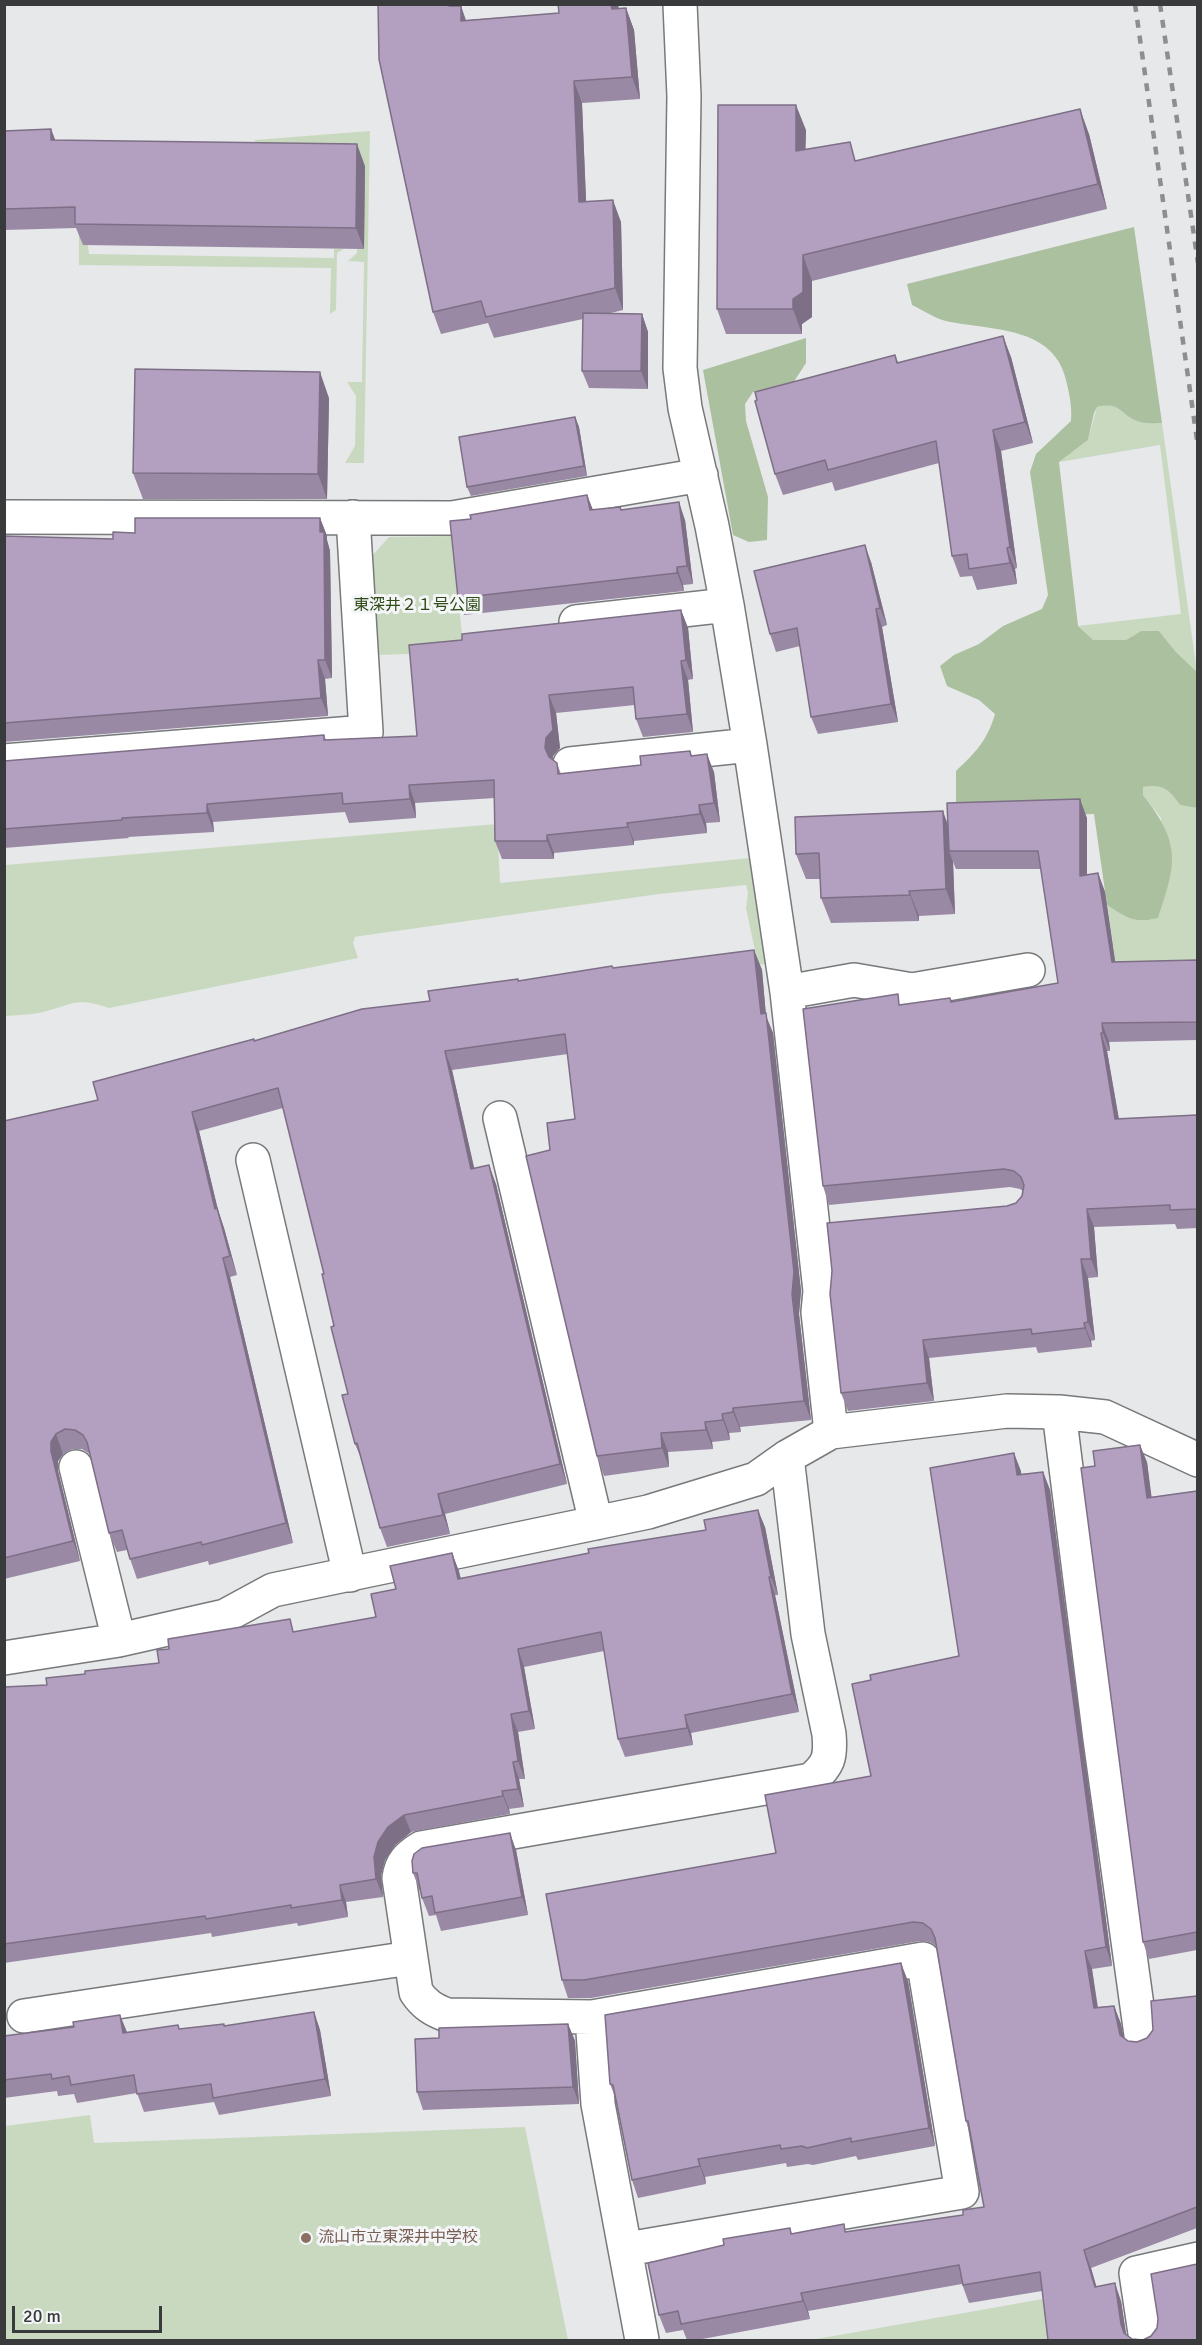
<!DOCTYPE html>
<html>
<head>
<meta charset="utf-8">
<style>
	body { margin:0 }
	#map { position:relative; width:1202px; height:2345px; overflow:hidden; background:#e6e8ea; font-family:Signika,sans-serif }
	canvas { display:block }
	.frame { position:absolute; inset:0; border:6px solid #393a3b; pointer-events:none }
	.scale { position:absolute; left:12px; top:2306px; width:150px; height:27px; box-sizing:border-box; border:3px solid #393a3b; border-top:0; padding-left:8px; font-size:18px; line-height:21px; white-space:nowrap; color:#393a3b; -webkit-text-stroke:4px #f3f5f7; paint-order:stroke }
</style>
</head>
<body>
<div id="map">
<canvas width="1202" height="2345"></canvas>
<div class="frame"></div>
<div class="scale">20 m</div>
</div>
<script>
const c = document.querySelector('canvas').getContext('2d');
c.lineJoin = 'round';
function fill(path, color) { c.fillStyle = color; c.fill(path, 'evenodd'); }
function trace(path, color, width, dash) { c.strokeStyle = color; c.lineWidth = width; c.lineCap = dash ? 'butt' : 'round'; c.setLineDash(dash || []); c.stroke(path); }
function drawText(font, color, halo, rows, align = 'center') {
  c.font = font + ' Signika,"Noto Sans JP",sans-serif'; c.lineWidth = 6; c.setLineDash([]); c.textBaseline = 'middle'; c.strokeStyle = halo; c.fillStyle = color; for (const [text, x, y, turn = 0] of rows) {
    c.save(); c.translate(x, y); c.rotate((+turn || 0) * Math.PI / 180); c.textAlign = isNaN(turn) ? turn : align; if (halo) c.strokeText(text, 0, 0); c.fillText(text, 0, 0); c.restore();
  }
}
fill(new Path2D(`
	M370,131l-6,332h-19l10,-17 1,-50 -9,-14h15l2,-120 -16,-1 9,-8 2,-102 -104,-7v-4z
	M78,145l5,100h5l1,9 245,4v-9l11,-1 -8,5 -1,57 -6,4 1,-46 -252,-3z
	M1107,404l13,4 16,13 26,2 35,249 -21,-20 -17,-21h-18l-15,9h-34l-14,-14 103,-12 -21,-169 -101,17 29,-22 9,-33z
	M451,536l13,116 -86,3 -6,-99 17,-19z
	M1155,784l15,5 10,16 17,3v168l-79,2 -11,-73c20,13 28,19 51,13l3,-100 -18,-23v-8z
	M497,824l3,59 250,-25 15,106 -7,1 -12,-57 2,-15 -2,-8 -87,9 -299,42 -5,1 -2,6 5,15 -249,50c-34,-11 -34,-4 -66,4 -12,3 -26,3 -38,4v-151z
	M90,2115l4,28 431,-16 43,213h-563v-214z
	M1043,2299l6,41h-238z`), '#c9d9bf');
fill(new Path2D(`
	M1134,227l28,196c-7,0 -18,1 -25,-2 -17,-7 -17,-20 -40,-14l-3,6 -6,27 -29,22 19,164 15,14h33l15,-9h18l17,21 21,20v136l-17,-3c-10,-15 -17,-22 -37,-18v8c38,49 34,67 15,123 -24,6 -31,0 -51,-13l-13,-91 -138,4v-47c20,-19 31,-30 39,-57l-16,-14 -32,-14 -7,-20 14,-11 25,-11 24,-18 39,-17 6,-14 -18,-123 6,-18 35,-33c1,-13 -1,-24 -4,-37 -11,-59 -75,-53 -121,-63 -12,-3 -23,-11 -34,-16l-5,-21z
	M806,338v25l-13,20 -40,9 -8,12 1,17 22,76 -1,43 -18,2 -16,-7 -30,-165z`), '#abc09e');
const minor = new Path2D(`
	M680,4l4,92 -4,272 5,40 27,118 15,79 23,140 37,247 33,299 -2,21 13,120
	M4,517l448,1 249,-43
	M576,622l151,-17
	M4,761l362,-29 -13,-215
	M570,764l180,-19
	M787,992l67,-12 58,10 116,-20
	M500,1118l96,405
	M253,1160l97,415
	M1059,1412l41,327 42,303
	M76,1467l43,173
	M4,1658l115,-18 106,-24 48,-26 375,-78 108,-33 31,-22 44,-25 176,-21 52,1 46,5 93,43
	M24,2016l386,-58
	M592,2017l6,87 44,236
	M627,2249l335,-57 -39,-233 -331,58 -145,-2c-14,-5 -23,-11 -31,-23l-17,-114c2,-15 9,-22 22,-30l390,-68c18,-15 20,-23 18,-46l-21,-100 -21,-177
	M1146,2340l-10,-67 62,-14`);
trace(minor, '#77797b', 36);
trace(minor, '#fff', 33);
trace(new Path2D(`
	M1135,4l63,443
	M1160,4l38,259`), '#8d8e90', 4.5, [8, 8]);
fill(new Path2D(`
	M378,4h72l1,2h10l5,14 93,-7 -1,-9h60l1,5 7,-1 8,22 6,69 -58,4 4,98 35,21 2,88 -16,4h35l6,18v57l-59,-1 -7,-17 1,-52 -89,19 -6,-15 -47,11 -8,-22z
	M51,129l4,11 310,26 -1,83 -281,-4 -7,-17 -72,2v-99z
	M806,130l-1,19 52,12 232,-27 18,75 -295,72v36l-10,7v10h-76l-9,-25z
	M895,355l3,7 113,-5 22,86 -32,8 16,117 -2,1 2,15 -40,6 -5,-14 -12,1 -8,-21 -13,-93 -104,28 -3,-9 -49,13 -8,-21z
	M329,398l-2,101h-184l-10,-26z
	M575,417l4,10 8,49 -116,20 -4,-9z
	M587,495l6,15 28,-1 64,11 8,64 -10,1 1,6 -220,24 -6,-17 13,-79z
	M320,518l7,18v4l3,11 2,127 -7,1 3,37 -324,26v-206l109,3 22,-6z
	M871,562l16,63 -5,2 16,95 -80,12 -7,-17 -11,-71 -24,6 -6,-18z
	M681,610l7,18 5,51 -5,1 5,52 -50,5 -7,-18 -1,-14 -79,8 4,35 -7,8v4l4,3 4,11 80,-9 49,-14 2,5 22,16 6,50 -14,1 1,10 -73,8v4l-80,8v6h-52l-7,-18v-43l-80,5 1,15 -67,5 -4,-11 -132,10 1,10 -86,5 1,1 -125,10v-87l320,-26 2,5 91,-4 45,-96z
	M1087,818v57l11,-2 7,19 10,70 82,-2v80l-88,2 1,9h-3l12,68 78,-4v113l-20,1 -2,-5 -81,3 4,50 -10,1 7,62 -4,1 1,6 -54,6 -2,-6 -107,11 5,43 -86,10 -7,-18 166,-187 9,-3 6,-7 1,-5 -3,-2 -10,-2 -181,18 -6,-19 79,-181 50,-3 106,-19 -17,-114h-85l-3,-7 2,52 -36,2v5l-88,2 -10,-25v-19h-15l-10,-25 152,-29z
	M754,950l8,20 4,46 7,17 28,258 -2,23 12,106 -71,7 1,5 -12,1 1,7 -18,2 1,7 -45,3 1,15 -65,9 -7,-20 -47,-306 25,-31 -7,-65 -116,16 22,99 22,15 71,300 -122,30 5,20 -63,13 -7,-19 -17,-65 -8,-19 -7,-50 -24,-120 -41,-166 -84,23 19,79 6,18 13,47 -7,2 63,266 -84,22 -1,-4 -71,18 -10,-29 -10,2 -8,-19 -19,-79 -8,-5h-10l-9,5 -5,7v10l22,90 -76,18v-458l94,-21 157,-59 175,-40 89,-20z
	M1147,1462l4,35 46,-6v459l-48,9 -6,-17z
	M1021,1471v3l22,-2 7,18 62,476 -20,3 6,38 16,-1 7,18 2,13 5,4 9,1 10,-4 50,-42v232l-106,40 5,19 25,14 5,33 6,5 11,1h54h-149l-6,-49 -73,12 -7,-19 -154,27 2,8 -113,21h-10l-4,-10 -17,3 -7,-18 65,-70 66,-17 2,6 54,-2 117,-17 21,-8 -14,-73 -4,-13 -30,-175 -6,-4 -10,-1 -329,57h-23l-6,-18 214,-127 95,-77v-96l88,-24z
	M765,1527l13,68h-3l24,117 -108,21 2,12 -68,12 -7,-18 -14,-88 -80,16 11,62 -17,3 7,47h-6l5,28 -15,2 1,5 -99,18 -16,13 -10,15 -4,15 2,22 -37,5 2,15 -50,9 -1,-3 -85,14 -1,-4 -207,30v-276l43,-2 38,-11 74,-11 136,-31 81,-15 20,-28 56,-36 9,26z
	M516,1850l12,65 -87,16 -5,-16 -7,1 -7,-18 -1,-7h-1l-7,-18z
	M908,1981l27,165 -77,14 -2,-4 -43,9 -5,-1 -21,3 -1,-4 -81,14 1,7 -68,14 -6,-18 -16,-81 -6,-15z
	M314,2012l6,18 11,66 -112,19 -5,-13 -70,10 -7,-19 -60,10 -3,-9 -16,2 -1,-5 -53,7v-62l123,-4 98,-6z
	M568,2024l7,17 4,63 -156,6 -6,-18z`), '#9a89a5');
fill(new Path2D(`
	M611,4h7l2,27 -8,-22z
	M461,6l7,22 -7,-7z
	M626,8l8,22 6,69 -8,-22z
	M574,81l8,22 5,121 -8,-22z
	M796,105l10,25 -1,46 -9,-25z
	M1080,109l9,25 18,75 -9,-25z
	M51,129l8,21 -8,-10z
	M357,144l8,22 -1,83 -8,-21z
	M613,200l8,22 2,88 -8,-22z
	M803,255l9,26v36l-10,7v10l-9,-25v-10z
	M642,314l6,18v57l-7,-18z
	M1003,336l8,21 22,86 -8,-21z
	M320,372l9,26 -2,101 -9,-25z
	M575,417l4,10 8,49 -3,-10z
	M993,430l8,21 16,117 -7,-21z
	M587,495l7,18 -4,-3z
	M679,502l6,18 8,64 -6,-18z
	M320,518l7,18v4l3,11 2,127 -7,-18 -5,-128z
	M865,545l6,17 16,63 -7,-17z
	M1007,548l8,21 2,15 -7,-21z
	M677,567l6,18 1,6 -7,-18z
	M876,609l6,18 16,95 -7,-18z
	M681,610l7,18 5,51 -7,-19z
	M318,660l7,19 3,37 -7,-18z
	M681,661l7,19 5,52 -6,-18z
	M549,695l7,18 4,35 -7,8 -2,11 -6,-19z
	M707,754l7,18 6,50 -6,-19z
	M409,785l6,18 1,15 -6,-19z
	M1080,799l7,19v76l-7,-18z
	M207,804l6,18 1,10 -7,-19z
	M699,805l7,18 1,10 -7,-19z
	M943,811l9,25 -3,15 4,11 2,52 -9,-25z
	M627,823l7,18v4l-6,-18z
	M547,835l7,18v6l-7,-18z
	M1098,873l7,19 13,88 -6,-18z
	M909,891l10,25v5l-9,-26z
	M754,950l8,20 4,46 7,17 28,258 -2,23 12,106 -7,-19z
	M1102,1023l7,19 1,9 -7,-18z
	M1101,1033l6,18 15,87 -7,-19z
	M445,1051l7,19 27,119 -8,-20z
	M192,1112l7,19 19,79 6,18 13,47 -22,-66z
	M489,1165l7,19 71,300 -7,-20z
	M1087,1209l7,18 4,50 -7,-18z
	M223,1258l7,19 63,266 -7,-20z
	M1081,1259l7,19 7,62 -7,-18z
	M1084,1323l7,18 1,6 -7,-19z
	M923,1340l6,18 5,43 -7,-18z
	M733,1408l7,19 1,5 -8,-20z
	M722,1414l7,19 1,7 -7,-20z
	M705,1422l7,20 1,7 -7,-19z
	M661,1433l7,19 1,15 -7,-19z
	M56,1434l7,20 -5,7v10l22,90 -7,-20 -22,-90v-9z
	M1140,1445l7,17 7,53 -7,-17z
	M1014,1453l7,18 2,22 -6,-18z
	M1043,1472l7,18 62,476 -6,-19z
	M438,1494l7,20 5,20 -7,-19z
	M758,1510l7,17 13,68 -7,-18z
	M452,1553l7,18 6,26 -7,-18z
	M769,1577l6,18 24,117 -7,-18z
	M518,1649l6,18 11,62 -6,-18z
	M511,1714l7,18 7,47 -7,-18z
	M685,1715l6,18 2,12 -6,-17z
	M513,1762l6,17 5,28 -6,-18z
	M502,1791l7,18 1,5 -7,-18z
	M404,1815l7,17 -16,13 -10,15 -4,15 2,22 -7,-18 -2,-22 4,-15 10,-15z
	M510,1833l6,17 12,65 -6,-18z
	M340,1885l6,17 2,15 -6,-17z
	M1085,1951l7,18 8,57 -6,-18z
	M901,1963l7,18 27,165 -6,-18z
	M1114,2006l7,18 6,29 -7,-18z
	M314,2012l6,18 11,66 -6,-17z
	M120,2015l7,17 -4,1z
	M568,2024l7,17 4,63 -6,-17z
	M698,2159l7,18 1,7 -6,-18z
	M1084,2250l7,18 11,37 -7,-18z
	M1115,2283l6,18 6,39 -6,-16z
	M801,2293l7,18 2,8 -7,-18z`), '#7d6f86');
const building = new Path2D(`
	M378,4h71v2h12v15l98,-8 -1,-9h53l1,5 14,-1 6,69 -58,4 5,121 34,-2 2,88 -129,29 -5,-16 -48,11 -54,-253z
	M718,105h78v46l54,-9 5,19 225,-52 18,75 -295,71v37l-10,7v10h-76z
	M51,129v11l306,4 -1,84 -281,-4v-17l-71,2v-78z
	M583,313l59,1 -1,57h-59z
	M1003,336l22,86 -32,8 17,117 -3,1 3,15 -41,6 -2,-15 -15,2 -16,-115 -108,29 -3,-10 -50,14 -20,-73 2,-1 -2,-8 140,-37 2,8z
	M135,369l185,3 -2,102 -185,-1z
	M575,417l9,49 -117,21 -8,-50z
	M587,495l3,15 30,-3 1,3 58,-8 8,64 -10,1v6l-219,25 -8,-77 21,-2 -1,-4z
	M135,518h185v14h4l1,128h-7l3,38 -317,25v-187l109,3v-7l22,1z
	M865,545l15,63 -4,1 15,95 -80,13 -14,-89 -27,6 -16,-63z
	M681,610l5,50 -5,1 6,53 -51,5 -3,-32 -84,8 4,35 -7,8 -1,10 4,9 8,6 1,11 83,-9 -1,-9 50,-5 1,5 16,-2 7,49 -15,2 1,9 -73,9 1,4 -81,8v6h-52l-1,-61 -85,5 1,14 -67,5 -1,-11 -135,11v9l-85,5v2l-118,9v-68l320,-26v5l93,-4 -8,-91 53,-5v-6z
	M1080,799v77l18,-3 14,89 85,-2v62l-95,1 1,10h-2l14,86 82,-4v94l-27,1v-5l-83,4 4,50h-10l7,63 -4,1 1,5 -53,6 -1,-5 -108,11 4,43 -86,10 -11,-99 2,-23 -5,-48 180,-17 9,-3 6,-7 2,-11 -3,-8 -7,-6 -10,-2 -181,17 -20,-177 95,-15 1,11 51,-7 1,4 107,-19 -20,-132h-89l-2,-48z
	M943,811l3,78 -37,2 1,4 -89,3 -2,-45 -23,1 -1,-37z
	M754,950l7,64 5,-1 28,259 -2,22 12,107 -71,7v4l-11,2 1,6 -18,2 1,8 -45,3 1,15 -65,8 -71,-300 24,-6 -3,-27 28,-4 -10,-85 -120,17 26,118 18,-4 71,299 -122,30 5,21 -63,13 -23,-85 -2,1 -13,-49 6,-1 -17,-67 3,-1 -12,-52h2l-46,-186 -86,24 23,97 2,-1 13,48 -7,2 63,265 -84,22 -1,-3 -71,17 -8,-29 -13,3 -22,-91 -4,-7 -8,-5 -10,-1 -9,5 -5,8v9l22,90 -69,17v-437l94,-21 -5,-18 161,-43v2l108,-32 68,-8 -2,-10 90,-12v2l94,-15 1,2z
	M1140,1445l7,53 50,-7v441l-54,10 -62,-474 14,-2 -2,-15z
	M1014,1453l3,22 26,-3 63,475 -21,4 9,57 20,-2 6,29 8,6 9,1 10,-4 6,-8 -2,-29 46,-5v211l-113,43 11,37 20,-4 6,41 3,9 8,6 11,1 8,-4 6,-8 1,-9 -7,-45 46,-10v76h-149l-8,-68 -77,13 -4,-20 -158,28 2,8 -122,23 -3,-13 -19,4 -11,-52 76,-18 -1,-6 67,-11 1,6 53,-10 1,8 118,-17v-5l21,-3 -16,-86h-2l-31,-183 -4,-9 -8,-6 -10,-1 -329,58h-22l-16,-86 230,-41 -11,-58 106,-19 -19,-92 19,-4 -1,-5 89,-19 -29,-188z
	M758,1510l13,67h-2l23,117 -107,21 2,13 -69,11 -17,-107 -83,17 11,62 -18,3 7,47 -5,1 5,27 -16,2 1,5 -99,19 -16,12 -10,15 -4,15 2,22 -36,6 2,15 -51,8v-3l-85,14 -1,-3 -201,28v-257l43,-2 -1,-7 39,-4v-3l74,-8 -2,-13 12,-1 -1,-10 122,-20 3,13 83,-15 -5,-23 25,-5 -6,-23 62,-13 6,26 131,-26 -1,-4 118,-19 -2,-10z
	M510,1833l12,64 -87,16 -3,-17 -10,2 -5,-25h-4l-1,-12 2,-7 8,-6z
	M901,1963l28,165 -78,14v-4l-44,10 -5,-2 -21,3 -1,-4 -82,14 2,7 -68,14 -19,-95 -3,-1 -5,-69z
	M314,2012l11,67 -112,19 -2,-14 -74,10 -3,-19 -63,10 -2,-9 -17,3 -1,-5 -47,6v-44l70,-9 -1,-5 47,-7 3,18 55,-8 1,4 45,-5v2z
	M568,2024l5,63 -156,5 -2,-53 24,-1v-10z`);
fill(building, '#b39fc0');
trace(building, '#7d6f86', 1.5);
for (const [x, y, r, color] of [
	[306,2238,6,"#8d6e63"]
]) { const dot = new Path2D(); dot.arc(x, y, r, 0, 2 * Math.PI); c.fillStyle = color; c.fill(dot); trace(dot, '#f3f5f7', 2); }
drawText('16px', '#304b19', '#f3f5f7', [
	["東深井２１号公園",417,606]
]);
drawText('16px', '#785e54', '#f3f5f7', [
	["流山市立東深井中学校",318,2238]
], 'left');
</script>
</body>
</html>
